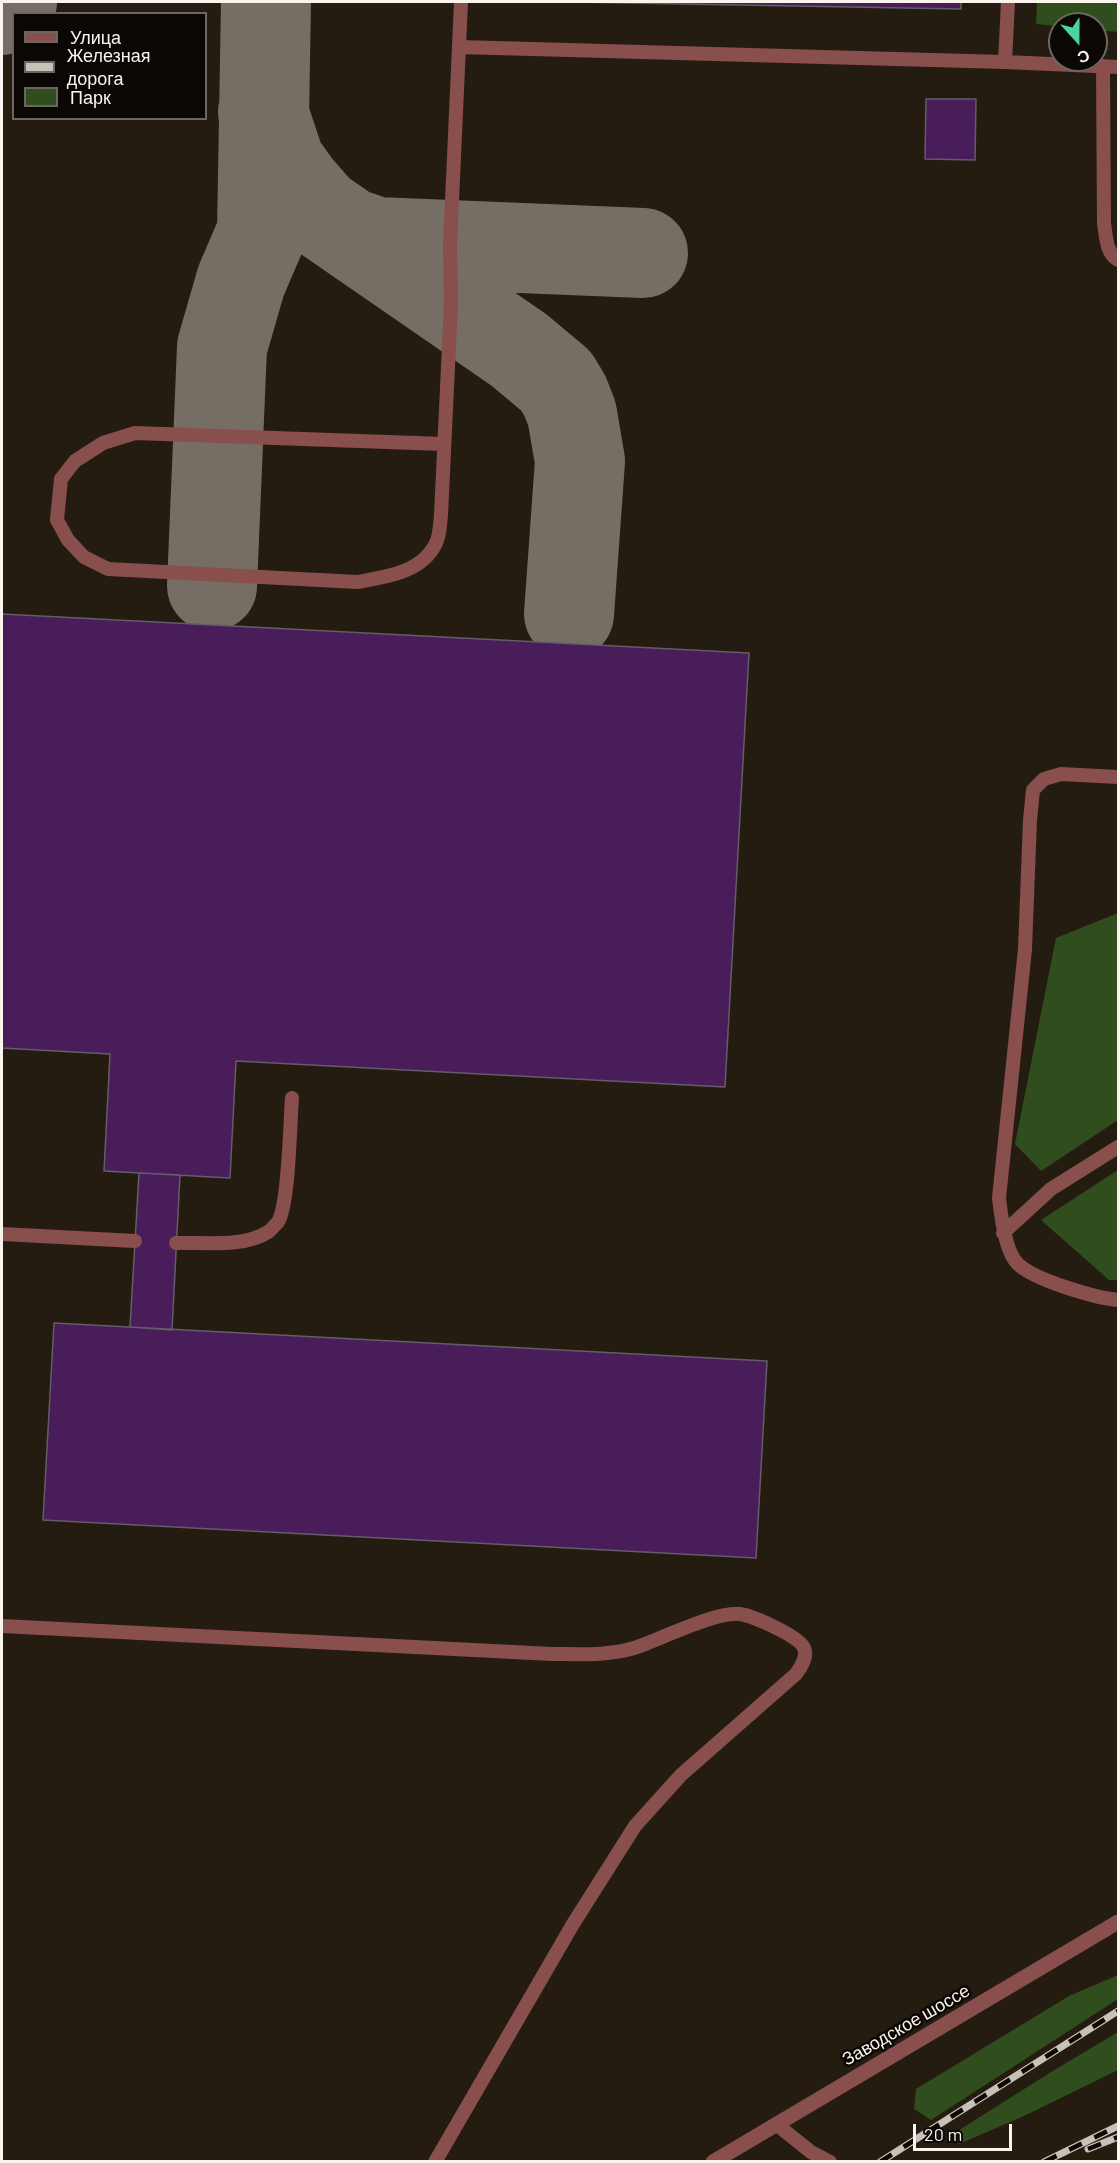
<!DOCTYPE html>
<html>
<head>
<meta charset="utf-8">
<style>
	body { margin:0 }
	#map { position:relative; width:1120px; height:2163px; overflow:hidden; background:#251c11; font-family:Barlow,sans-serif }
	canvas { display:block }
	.frame { position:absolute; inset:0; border:3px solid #faf4ec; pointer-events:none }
	.legend { position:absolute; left:12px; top:12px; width:195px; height:108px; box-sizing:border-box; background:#0b0704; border:2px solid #6b6661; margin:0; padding:8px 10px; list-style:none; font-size:18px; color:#faf4ec }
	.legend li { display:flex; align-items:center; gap:12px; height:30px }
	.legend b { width:30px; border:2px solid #6b6661 }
	.north { position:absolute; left:1048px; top:12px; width:60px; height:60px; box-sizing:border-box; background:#0b0704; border:2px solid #6b6661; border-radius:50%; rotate:159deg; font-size:16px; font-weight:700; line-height:24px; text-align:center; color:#faf4ec }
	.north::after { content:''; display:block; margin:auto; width:21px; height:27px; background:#49d49d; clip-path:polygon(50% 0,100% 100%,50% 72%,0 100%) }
	.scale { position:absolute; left:913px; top:2124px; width:99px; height:27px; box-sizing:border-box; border:3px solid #faf4ec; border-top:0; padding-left:8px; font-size:18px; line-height:21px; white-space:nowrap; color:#faf4ec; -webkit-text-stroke:4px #0b0704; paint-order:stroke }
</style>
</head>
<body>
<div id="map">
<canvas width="1120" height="2163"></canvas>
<div class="frame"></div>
<ul class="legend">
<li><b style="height:8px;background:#884f4d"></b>Улица</li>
<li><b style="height:8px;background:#c8c1b8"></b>Железная дорога</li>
<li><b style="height:16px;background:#304d1d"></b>Парк</li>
</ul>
<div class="north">С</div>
<div class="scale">20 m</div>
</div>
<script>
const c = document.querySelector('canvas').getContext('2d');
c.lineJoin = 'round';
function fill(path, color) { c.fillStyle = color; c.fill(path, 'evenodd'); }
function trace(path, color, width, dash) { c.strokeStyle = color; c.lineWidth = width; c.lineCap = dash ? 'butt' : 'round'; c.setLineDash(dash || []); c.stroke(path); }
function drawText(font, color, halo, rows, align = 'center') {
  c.font = font + ' Barlow,sans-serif'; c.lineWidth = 5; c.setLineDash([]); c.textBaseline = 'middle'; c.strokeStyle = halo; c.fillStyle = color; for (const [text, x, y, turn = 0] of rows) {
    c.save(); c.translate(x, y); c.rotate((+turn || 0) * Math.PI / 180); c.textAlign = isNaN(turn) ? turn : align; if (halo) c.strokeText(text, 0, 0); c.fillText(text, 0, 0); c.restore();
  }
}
fill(new Path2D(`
	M1037,2h81v30l-22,-2v-6h-36v2l-24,-2z
	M1118,913v207l-77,51 -26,-27 41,-206z
	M1118,1170v110h-9l-68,-60z
	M1118,1975v24l-187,121 -17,-11 2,-20 153,-93z
	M1118,2032v38l-94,46 -65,28 -6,-10 98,-62z`), '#304d1d');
trace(new Path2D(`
	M2,10l10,-8
	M263,112l17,51 18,25 21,24 200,138 37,31 9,15 7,18 8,47 -11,153
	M356,235l20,7 267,11
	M212,586l10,-239 19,-66 21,-49 4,-230`), '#766e64', 90);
const building = new Path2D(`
	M572,2h389v7z
	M926,99h50l-1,61 -50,-1z
	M2,614l747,39 -24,434 -489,-26 -6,117 -126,-7 6,-117 -108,-6z
	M139,1173l41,2 -8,155 -42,-3z
	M54,1323l713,38 -11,197 -713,-38z`);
fill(building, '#481d5a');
trace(building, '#655c69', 1.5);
trace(new Path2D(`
	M459,47l546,15 113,5
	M1005,62l3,-60
	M1103,66l1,157c2,13 2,30 14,37
	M444,444l-309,-11 -32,10 -28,18 -14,18 -4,41 11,20 16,17 24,12 249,13c28,-5 65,-9 79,-39 4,-7 4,-20 5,-28l10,-212 -1,-58 11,-243
	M1118,777l-57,-3 -17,5 -11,11 -3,30 -5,129 -26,249c2,17 6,54 19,66 16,16 78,34 100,36
	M1003,1233l48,-44 67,-42
	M2,1234l133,7
	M176,1243c28,-1 67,5 92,-11 3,-2 7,-7 10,-10 11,-17 12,-100 14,-124
	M2,1626l550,28c27,0 56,2 82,-6 25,-8 82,-37 106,-34 13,2 59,22 64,34 4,9 -3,19 -8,26l-115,101 -46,51 -62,98 -138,238
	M776,2124l35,28 19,10`), '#884f4d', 14);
trace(new Path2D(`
	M713,2162l405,-240`), '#884f4d', 15);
const rail = new Path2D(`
	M1088,2149l30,-12
	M880,2162l238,-151
	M1044,2162l74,-36`);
trace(rail, '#c8c1b8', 7);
trace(rail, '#0b0704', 4.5, [14]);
drawText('18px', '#faf4ec', '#0b0704', [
	["Заводское шоссе",906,2025,-30]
]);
</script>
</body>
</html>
